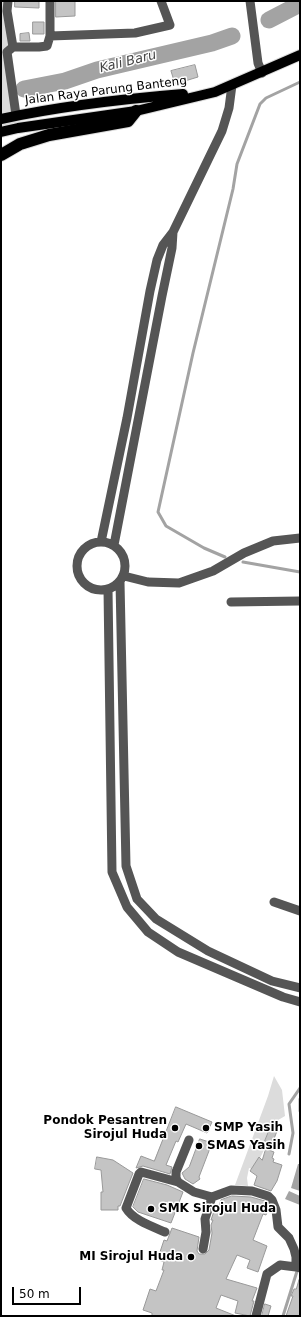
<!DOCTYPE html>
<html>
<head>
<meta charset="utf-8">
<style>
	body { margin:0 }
	#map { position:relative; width:301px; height:1317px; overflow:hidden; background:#fff; font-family:"DejaVu Sans",sans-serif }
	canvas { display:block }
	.frame { position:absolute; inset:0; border:2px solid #000; pointer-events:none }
	.scale { position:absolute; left:12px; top:1287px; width:69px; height:18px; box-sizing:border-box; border:2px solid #000; border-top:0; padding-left:5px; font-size:12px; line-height:14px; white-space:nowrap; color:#000; -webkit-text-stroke:3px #fff; paint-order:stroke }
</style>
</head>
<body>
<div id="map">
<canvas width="301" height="1317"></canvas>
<div class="frame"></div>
<div class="scale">50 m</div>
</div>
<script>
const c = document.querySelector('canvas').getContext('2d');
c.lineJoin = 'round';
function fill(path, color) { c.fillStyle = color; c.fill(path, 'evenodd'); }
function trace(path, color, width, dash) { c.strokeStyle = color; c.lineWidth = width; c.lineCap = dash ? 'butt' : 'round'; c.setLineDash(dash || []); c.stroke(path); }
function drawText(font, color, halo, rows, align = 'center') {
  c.font = font + ' "DejaVu Sans",sans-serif'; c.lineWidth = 3; c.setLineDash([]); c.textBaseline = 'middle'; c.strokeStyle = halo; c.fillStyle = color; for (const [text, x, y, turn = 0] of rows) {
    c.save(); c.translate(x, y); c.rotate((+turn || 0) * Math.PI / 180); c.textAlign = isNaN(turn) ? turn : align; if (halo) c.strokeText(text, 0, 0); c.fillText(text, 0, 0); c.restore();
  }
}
fill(new Path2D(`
	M1,1h7l4,34 -5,17 11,76 -17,4z
	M274,1076l8,14 3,26 -17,10v16l-14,28 -5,-2 -2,10 1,8 -13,-1 33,-89z`), '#dcdcdc');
fill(new Path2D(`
	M298,1164h2v27l-9,-3z
	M289,1191l11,5v9l-15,-6z`), '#a3a3a3');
trace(new Path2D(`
	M225,557l-21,-9 -38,-22 -8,-14 35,-159 40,-164 4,-25 23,-60 6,-6 34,-16
	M243,562l57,10
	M300,1099v12
	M289,1154l4,-21 -4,-29 11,-16
	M283,1316l15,-48`), '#a3a3a3', 3);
trace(new Path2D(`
	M269,20l31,-16
	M24,89l41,-8 32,-11 115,-27 20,-7`), '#a3a3a3', 17);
const building = new Path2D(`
	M15,1h24v7l-24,-1z
	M56,1h19v15l-19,1z
	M33,22h11v12h-11z
	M29,33l1,8h-10v-7z
	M195,65l3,12 -23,7 -4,-13z
	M176,1107l36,15 -5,11 -21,-9 -8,18 -2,-1 -10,24 6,2 -2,7 -27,-8 -7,2 5,-12 13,5z
	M270,1129l7,2 -5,13 -7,-3z
	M200,1139l12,4 -13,34 1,2 -7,5 -8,-5 -3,-6 7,-6z
	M266,1149l8,3 -2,6 2,1 -1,3 9,3 -5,16 -6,10 -17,-6 3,-9 -7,-5 9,-14 3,3z
	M97,1157l16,3 20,13 -13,33h-2v4h-17v-18h2l-2,-22 -6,-1z
	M144,1179l23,6 16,7 -12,31 -33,-11 -5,-5z
	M232,1196l19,1 14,4 4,7 -3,7 -3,-1 -10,26 14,6 -9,26 -11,-4 3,-8 -13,-5 -11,24 31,9 -5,13h2l-4,15 -15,-3 3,-12 -17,-6 -5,13 20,8h-84v-3l-9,-3 7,-21 6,2 8,-21h-2l2,-8 -5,-2 1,-5h-1l5,-15 3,1 5,-13 27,9 -2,14 2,3h6l4,-4 3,-17 -1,-8 2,-5h-2l3,-9 2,1 5,-12z
	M299,1280l1,36h-14l7,-20h-2l3,-7h2z
	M265,1304l6,2 -3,10h-6z`);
fill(building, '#c4c4c4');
trace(building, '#999', 1);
const major = new Path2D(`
	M1,119c60,-13 121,-20 182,-25
	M1,132l17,-4 118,-17 79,-19 85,-37`);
const highway = new Path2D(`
	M1,155l19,-11 29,-9 79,-14 8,-10`);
trace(major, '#dbdbdb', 12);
trace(highway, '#dbdbdb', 14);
trace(new Path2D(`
	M8,1l-1,10 6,36 -6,5 9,63
	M250,1l8,62 4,10
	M50,36l85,-3 35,-8 -9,-24
	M13,47h26l8,-1 3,-10v-35
	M77 566a24 24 0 1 1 48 0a24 24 0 1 1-48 0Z
	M101,542l26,-124 23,-127 7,-31 6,-15 10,-13 49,-101 7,-23 3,-23
	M114,545l48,-249 10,-48 1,-16
	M124,576l24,6 31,1 34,-12 31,-18 29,-12 27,-3
	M120,582l6,284 11,33 19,20 52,32 64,30 28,7
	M108,589l4,283 15,35 21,25 30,20 105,45 17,5
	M231,602l69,-1
	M274,902l26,9
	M189,1140l-13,32v6l2,4 16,10 18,5 19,-7 21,1 16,5 4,4 4,10 2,17 11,11 5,11 2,8v10l4,1
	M165,1232c-14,-6 -32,-12 -39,-24l13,-34 2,-2 37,10
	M203,1249l3,-17 -1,-13 7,-22
	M256,1316l11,-42 13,-9 16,2`), '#555', 9);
trace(major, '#000', 10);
trace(highway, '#000', 12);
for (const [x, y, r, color] of [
	[175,1128,4,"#000"],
	[206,1128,4,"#000"],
	[199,1146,4,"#000"],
	[151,1209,4,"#000"],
	[191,1257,4,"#000"]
]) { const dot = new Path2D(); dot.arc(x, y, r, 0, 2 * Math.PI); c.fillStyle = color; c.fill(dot); trace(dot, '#fff', 1.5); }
drawText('12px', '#000', '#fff', [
	["Jalan Raya Parung Banteng",106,91,-7]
]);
drawText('bold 12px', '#000', '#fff', [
	["Pondok Pesantren",167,1121,"right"],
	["Sirojul Huda",167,1135,"right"],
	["SMP Yasih",214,1128],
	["SMAS Yasih",207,1146],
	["SMK Sirojul Huda",159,1209],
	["MI Sirojul Huda",183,1257,"right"]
], 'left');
drawText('italic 13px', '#444', '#fff', [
	["Kali Baru",128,62,-14]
]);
</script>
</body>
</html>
